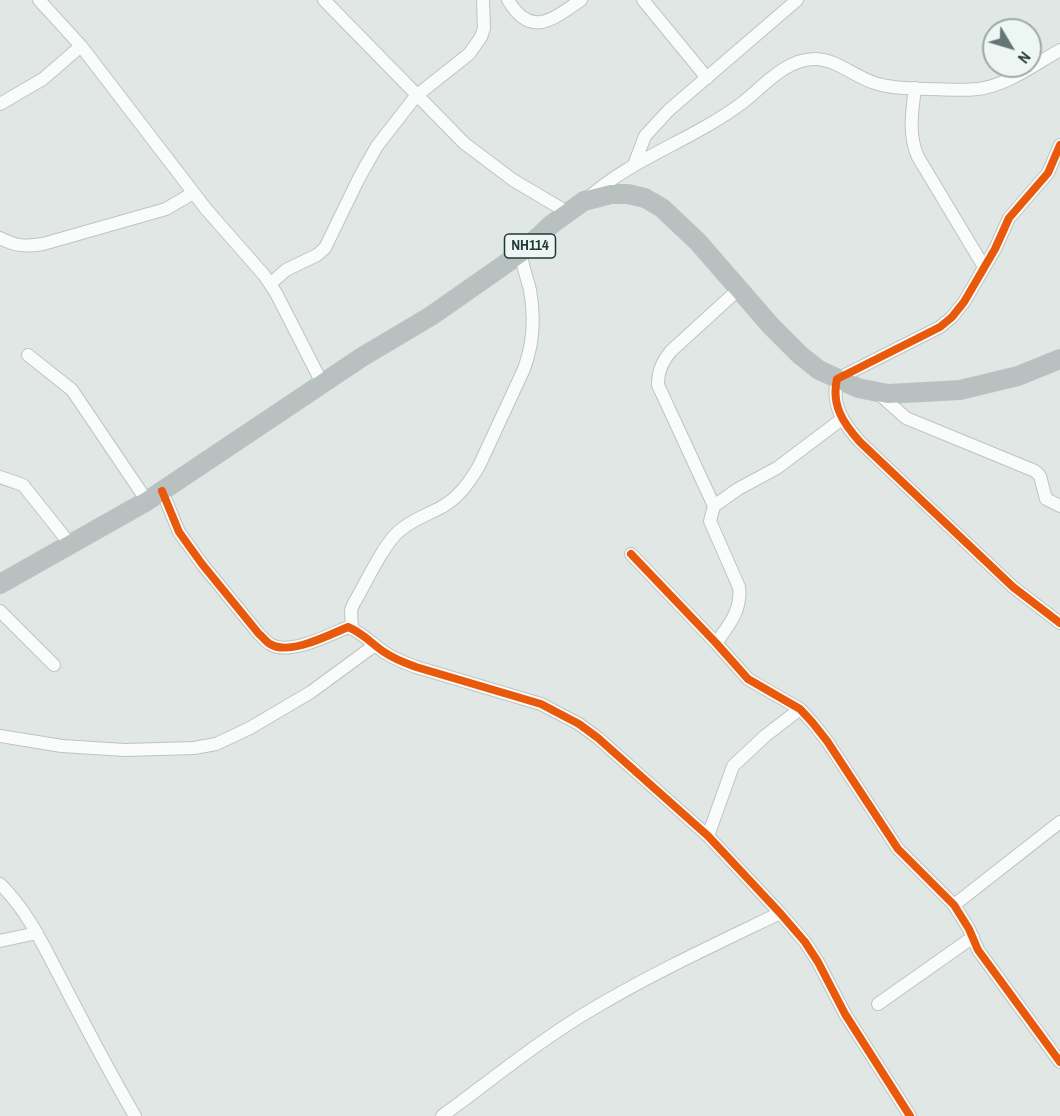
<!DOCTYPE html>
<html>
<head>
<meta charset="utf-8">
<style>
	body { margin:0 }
	#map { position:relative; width:1060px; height:1116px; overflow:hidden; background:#e1e7e5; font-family:"Archivo Narrow",sans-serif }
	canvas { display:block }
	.north { position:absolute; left:982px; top:18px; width:60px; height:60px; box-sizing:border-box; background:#eef6f4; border:2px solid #9baaa8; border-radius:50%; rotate:128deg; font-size:16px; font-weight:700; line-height:24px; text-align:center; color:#1f3937 }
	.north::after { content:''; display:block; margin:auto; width:21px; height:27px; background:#637674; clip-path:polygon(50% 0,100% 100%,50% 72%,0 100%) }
</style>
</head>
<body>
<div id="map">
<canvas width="1060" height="1116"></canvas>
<div class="north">N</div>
</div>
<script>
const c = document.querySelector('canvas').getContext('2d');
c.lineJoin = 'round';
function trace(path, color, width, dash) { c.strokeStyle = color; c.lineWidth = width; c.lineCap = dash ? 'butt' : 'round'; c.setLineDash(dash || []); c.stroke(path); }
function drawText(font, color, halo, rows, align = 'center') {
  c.font = font + ' "Archivo Narrow",sans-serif'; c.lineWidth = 4.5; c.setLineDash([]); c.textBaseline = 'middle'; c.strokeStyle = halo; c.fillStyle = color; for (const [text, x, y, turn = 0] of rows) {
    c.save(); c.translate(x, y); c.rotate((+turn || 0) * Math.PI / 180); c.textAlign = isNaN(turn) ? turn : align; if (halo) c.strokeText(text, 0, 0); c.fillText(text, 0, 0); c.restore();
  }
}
const minor = new Path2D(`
	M39,0l42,46 125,163 58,66 12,18 46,90
	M324,0l140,143 49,37 54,32
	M508,0c23,39 45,19 73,0
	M643,0l64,78
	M915,88c-3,24 -7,47 3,69l66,110
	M0,104l43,-25 38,-33
	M1060,145l-12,28 -39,45 -14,31 -31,53 -12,15 -12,10 -103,52c-6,26 6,44 23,63l153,145 47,36
	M634,165l11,-29 24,-26 128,-110
	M587,199c45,-41 106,-59 155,-96 21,-16 43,-44 73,-44 22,0 42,20 63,25 16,5 33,4 50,5 16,0 34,2 50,0 30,-4 57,-25 82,-39
	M0,238c15,8 26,9 43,6l123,-35 27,-16
	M270,284l16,-14 31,-15 8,-7 34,-70 18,-32 39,-50 53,-42 12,-17 3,-9 -1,-28
	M28,355l44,35 75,111
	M878,393l28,25 129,53 5,5 6,23 14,7
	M0,477l23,8 47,59
	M162,491l17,41 23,32 57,70c4,3 7,8 11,10 19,12 59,-9 78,-17 15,6 24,17 36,25 10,7 21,11 32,15l125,37 38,20 19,14 110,98 72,77 25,29 13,20 27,52 65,102
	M714,506l-56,-121c0,-14 4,-23 13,-34l69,-63
	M631,554l85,89 32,36 52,30 12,13 15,19 71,108 56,56 15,24 9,21 82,112
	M0,611l54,54
	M352,629l-1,-19 3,-7c12,-20 28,-56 44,-71 12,-11 26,-16 40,-23 19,-9 31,-26 41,-43l45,-97c10,-27 11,-52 6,-79 -3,-13 -8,-24 -9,-37
	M716,643c13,-18 26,-33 23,-56l-29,-66 4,-15 24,-17 39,-21 65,-49
	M0,736l62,10 63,4 69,-2 22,-4 34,-16 61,-36 64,-47
	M708,836l25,-70 32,-30 35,-27
	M0,884c28,27 44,63 62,97 24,46 47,91 73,135
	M954,905l106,-83
	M0,941l37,-8
	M878,1004l95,-67
	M442,1116c51,-37 100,-78 154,-109 59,-35 122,-64 184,-94`);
const highway = new Path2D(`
	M0,584l147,-83 215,-144 69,-41 90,-63 31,-29 32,-23 27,-7h17l17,4 17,10 36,34 73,84 29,29 19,15 39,18 30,6 72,-4 58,-14 42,-17`);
trace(minor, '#bec4c2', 14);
trace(highway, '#bbc3c2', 20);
trace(minor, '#fafbfb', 12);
trace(highway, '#b9c1c0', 18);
trace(new Path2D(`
	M1060,145l-12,28 -39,45 -14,31 -31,53 -12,15 -12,10 -103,52c-6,26 6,44 23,63l153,145 47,36
	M162,491l17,41 23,32 57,70c4,3 7,8 11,10 19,12 59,-9 78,-17 15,6 24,17 36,25 10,7 21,11 32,15l125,37 38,20 19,14 110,98 72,77 25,29 13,20 27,52 65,102
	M631,554l85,89 32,36 52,30 12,13 15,19 71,108 56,56 15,24 9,21 82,112`), '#e8590c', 8);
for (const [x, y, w] of [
	[530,246,51]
]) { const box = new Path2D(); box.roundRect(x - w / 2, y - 12, w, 24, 4.5); c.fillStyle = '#eef6f4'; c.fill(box); trace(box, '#1f3937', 1.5); }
drawText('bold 15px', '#1f3937', null, [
	["NH114",530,246]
]);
</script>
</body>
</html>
